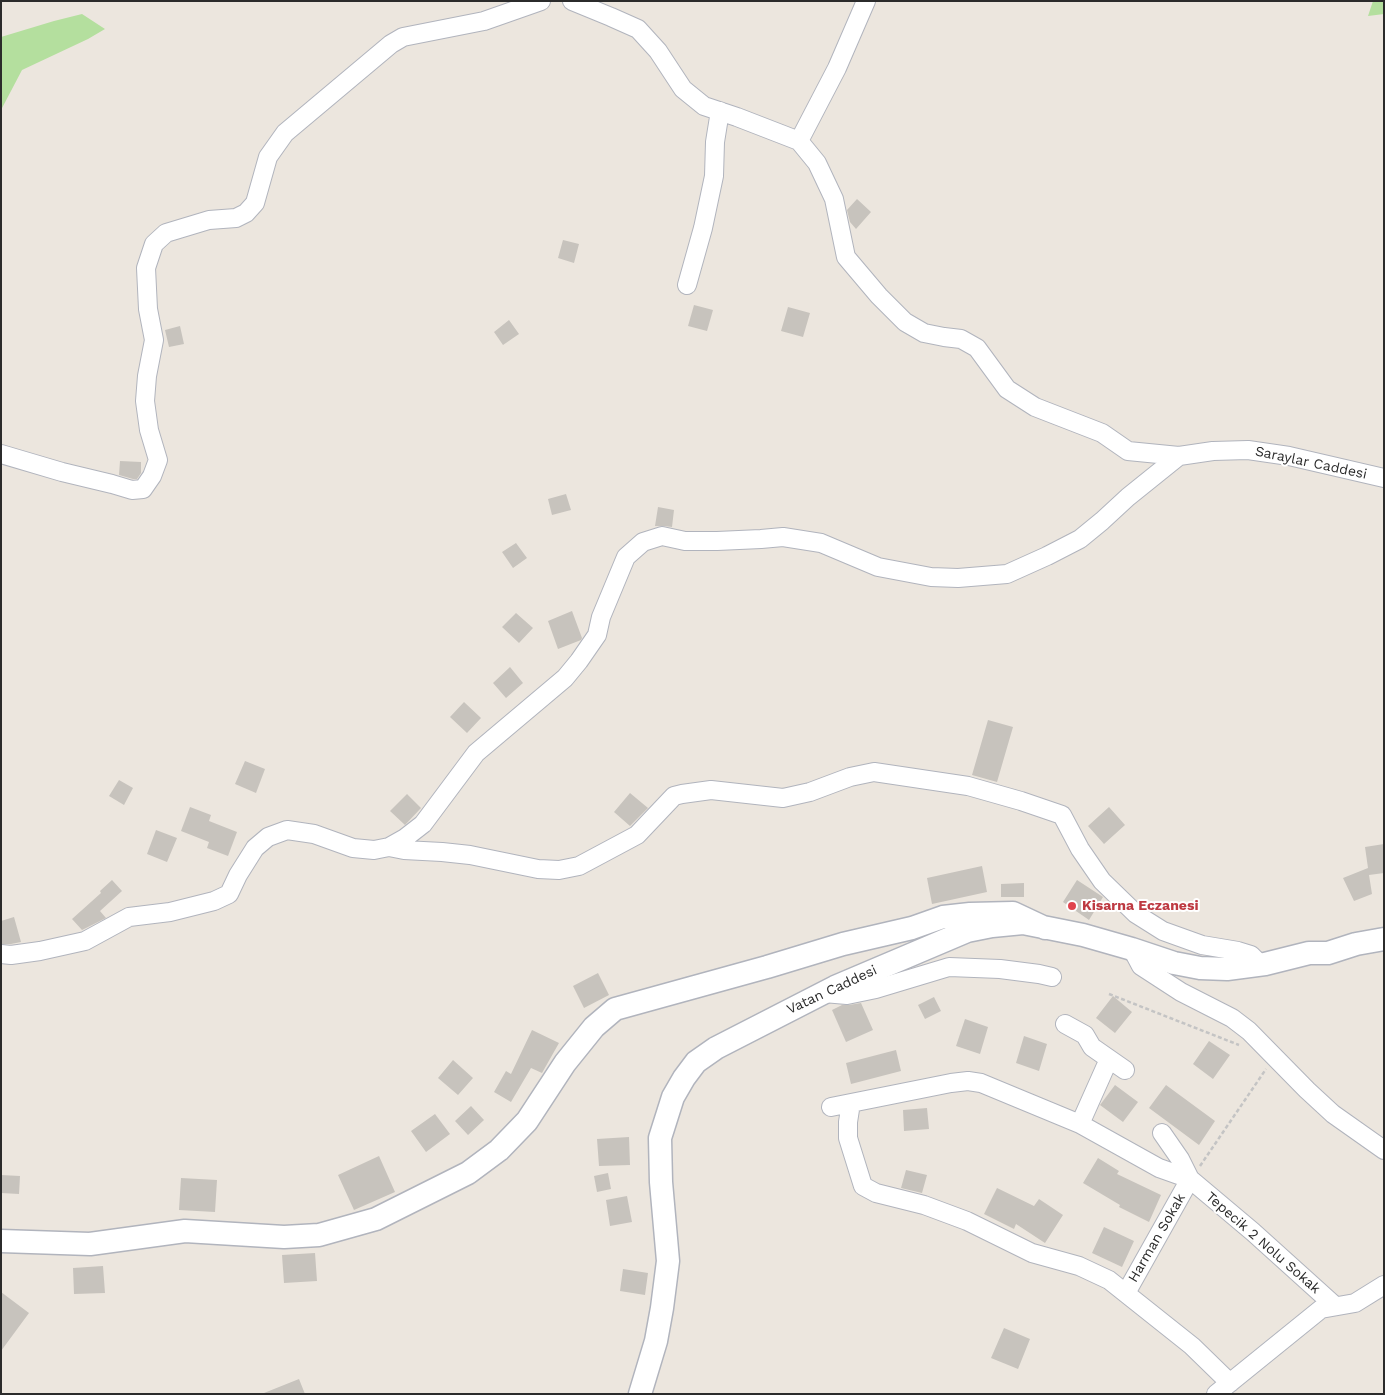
<!DOCTYPE html>
<html>
<head>
<meta charset="utf-8">
<style>
	body { margin:0 }
	#map { position:relative; width:1385px; height:1395px; overflow:hidden; background:#ece6de; font-family:"Work Sans",sans-serif }
	canvas { display:block }
	.frame { position:absolute; inset:0; border:2px solid #2b2b2b; pointer-events:none }
</style>
</head>
<body>
<div id="map">
<canvas width="1385" height="1395"></canvas>
<div class="frame"></div>
</div>
<script>
const c = document.querySelector('canvas').getContext('2d');
c.lineJoin = 'round';
function fill(path, color) { c.fillStyle = color; c.fill(path, 'evenodd'); }
function trace(path, color, width, dash) { c.strokeStyle = color; c.lineWidth = width; c.lineCap = dash ? 'butt' : 'round'; c.setLineDash(dash || []); c.stroke(path); }
function drawText(font, color, halo, rows, align = 'center') {
  c.font = font + ' "Work Sans",sans-serif'; c.lineWidth = 4; c.setLineDash([]); c.textBaseline = 'middle'; c.strokeStyle = halo; c.fillStyle = color; for (const [text, x, y, turn = 0] of rows) {
    c.save(); c.translate(x, y); c.rotate((+turn || 0) * Math.PI / 180); c.textAlign = isNaN(turn) ? turn : align; if (halo) c.strokeText(text, 0, 0); c.fillText(text, 0, 0); c.restore();
  }
}
fill(new Path2D(`
	M1373,1h11v13l-16,2z
	M82,14l23,15 -17,10 -66,31 -21,40v-73l53,-16z`), '#b4df9e');
fill(new Path2D(`
	M857,199l14,13 -15,17 -6,-7 -3,-12z
	M563,240l16,4 -5,19 -16,-5z
	M694,305l19,5 -6,21 -19,-5z
	M788,307l22,6 -7,24 -22,-6z
	M509,320l10,14 -16,11 -9,-13z
	M180,326l4,18 -15,3 -4,-17z
	M120,461l21,1v11l-4,6h-4l-14,-4z
	M566,494l5,16 -19,5 -4,-16z
	M658,507l16,3 -2,17 -8,-1h-9z
	M516,543l11,15 -14,10 -11,-16z
	M572,611l10,27 -1,2 -23,9 -10,-28z
	M516,613l17,15 -14,15 -17,-16z
	M510,667l13,16 -17,15 -13,-15z
	M464,702l17,16 -14,15 -17,-16z
	M988,720l25,7 -16,55 -25,-7z
	M245,761l20,8 -9,24 -21,-9z
	M119,780l14,8 -9,17 -15,-9z
	M630,793l18,15 -18,18 -16,-14z
	M407,794l14,14 -16,17 -15,-14z
	M190,807l21,8 -2,6 28,11 -9,24 -21,-8 2,-6 -28,-11z
	M1109,807l16,18 -21,19 -16,-18z
	M156,830l21,8 -10,24 -20,-8z
	M1384,844v29l-15,2 3,19 -18,7 -11,-23 25,-10 -3,-21z
	M982,866l5,26 -55,12 -5,-26z
	M112,880l10,11 -22,20 6,7 -24,12 -10,-11 29,-26 -1,-2z
	M1077,880l26,17 -14,23 -26,-18z
	M1024,883v14h-23v-13z
	M14,917l7,25 -10,2h-10v-23z
	M598,973l11,22 -25,13 -11,-22z
	M1113,996l19,16 -17,21 -19,-15z
	M934,997l7,14 -16,8 -7,-14z
	M861,1003l12,27 -27,12 -14,-32 10,-5h7z
	M965,1019l23,8 -8,27 -24,-8z
	M532,1030l27,13 -17,30 -11,-5 -20,34 -17,-10 12,-21 5,3z
	M1024,1036l23,8 -8,27 -23,-8z
	M1209,1041l21,14 -17,24 -20,-15z
	M896,1050l5,21 -50,13 -5,-21z
	M453,1060l20,18 -15,17 -20,-17z
	M1115,1085l23,17 -15,20 -23,-17z
	M1166,1085l49,36 -16,24 -50,-37z
	M471,1106l13,14 -16,15 -13,-14z
	M927,1108l2,21 -25,2 -1,-21z
	M435,1114l15,20 -24,18 -15,-21z
	M629,1137l1,28 -31,1 -2,-27z
	M379,1156l16,36 -41,18 -16,-35z
	M1098,1158l21,13 -2,3 44,21 -12,27 -30,-15 1,-2 -37,-22z
	M906,1170l21,5 -5,18 -21,-5z
	M608,1173l3,16 -14,3 -3,-16z
	M1,1175l19,1 -1,18 -18,-1z
	M181,1178l36,2 -2,32 -36,-2z
	M997,1188l37,18 5,-7 24,16 -18,28 -29,-19 -2,5 -30,-15z
	M627,1196l5,26 -22,4 -4,-26z
	M1104,1227l30,14 -12,26 -30,-14z
	M315,1253l2,28 -33,2 -2,-28z
	M103,1266l2,27 -31,1 -1,-26z
	M623,1269l25,4 -3,22 -25,-4z
	M1,1292l28,21 -28,38z
	M1004,1328l26,11 -12,30 -27,-11z
	M299,1379l6,15h-41v-1z`), '#c7c3bd');
const minor = new Path2D(`
	M572,1l39,16 27,12 20,22 25,38 21,17 33,11 62,24 18,22 17,36 12,58 33,39 26,26 19,11 20,4 17,2 16,9 30,41 28,18 67,26 26,18 51,5 34,-5 35,-1 41,6 95,22
	M799,141l38,-73 29,-67
	M687,285l16,-57 11,-52 1,-34 5,-31
	M1,454l61,18 50,12 20,6 11,-1 9,-13 6,-16 -9,-30 -4,-29 2,-25 7,-36 -6,-31 -2,-41 8,-24 12,-11 43,-13 27,-2 10,-5 9,-10 13,-46 17,-24 106,-89 12,-7 81,-16 57,-20
	M389,847l15,3 38,2 28,3 68,14 21,1 20,-4 58,-31 37,-39 8,-2 29,-4 72,8 27,-6 40,-15 24,-5 94,14 53,15 41,14 18,34 22,32 34,33 27,17 39,14 36,6 13,4 9,9
	M1132,949l9,17 40,26 51,26 17,13 58,59 26,24 51,36
	M1,954l10,1 29,-4 45,-10 44,-24 41,-5 44,-11 15,-7 9,-19 17,-27 13,-11 19,-7 27,4 39,14 21,2 15,-3 16,-9 18,-14 53,-71 89,-75 14,-17 18,-26 4,-18 25,-60 17,-15 19,-6 23,5h32l44,-2 22,-2 38,6 57,24 53,10 27,1 49,-4 40,-18 33,-17 22,-18 26,-24 51,-41
	M824,993l23,2 29,-6 73,-22 51,2 39,5 13,3
	M1065,1024l20,11 7,12 33,23
	M851,1103l-3,19v16l15,48 13,7 48,12 43,16 65,32 47,13 30,14 83,66 38,37
	M831,1107l120,-24 17,-2 13,2 99,41 79,44 31,11 63,53 82,74
	M1080,1124l29,-65
	M1162,1133l18,26 10,20
	M1126,1293l64,-114
	M1216,1394l105,-85 34,-6 29,-18`);
const tertiary = new Path2D(`
	M1,1241l89,3 95,-13 99,6 35,-2 57,-16 92,-46 31,-23 28,-29 38,-58 29,-36 21,-18 152,-42 76,-23 69,-16 31,-11 27,-3 43,-1 32,15
	M640,1394l16,-53 6,-33 6,-47 -7,-79 -1,-44 13,-41 11,-19 12,-16 20,-14 119,-61 132,-56 25,-5 31,-3 60,12 49,14 42,14 26,5 27,1 38,-5 44,-11h19l28,-9 28,-5`);
trace(minor, '#b1b4bd', 20);
trace(tertiary, '#b1b4bd', 25);
trace(new Path2D(`
	M1109,994l130,51
	M1200,1166l66,-97`), '#c4c4c4', 2.5, [4, 2.5]);
trace(minor, '#fff', 18);
trace(tertiary, '#fff', 22);
for (const [x, y, r, color] of [
	[1072,906,5,"#e0444e"]
]) { const dot = new Path2D(); dot.arc(x, y, r, 0, 2 * Math.PI); c.fillStyle = color; c.fill(dot); trace(dot, '#fff', 2); }
drawText('14px', '#2b2b2b', '#fff', [
	["Saraylar Caddesi",1311,463,12],
	["Vatan Caddesi",832,990,-25],
	["Harman Sokak",1157,1238,-60],
	["Tepecik 2 Nolu Sokak",1263,1243,41]
]);
drawText('bold 14px', '#be3a42', '#fff', [
	["Kisarna Eczanesi",1082,906]
], 'left');
</script>
</body>
</html>
